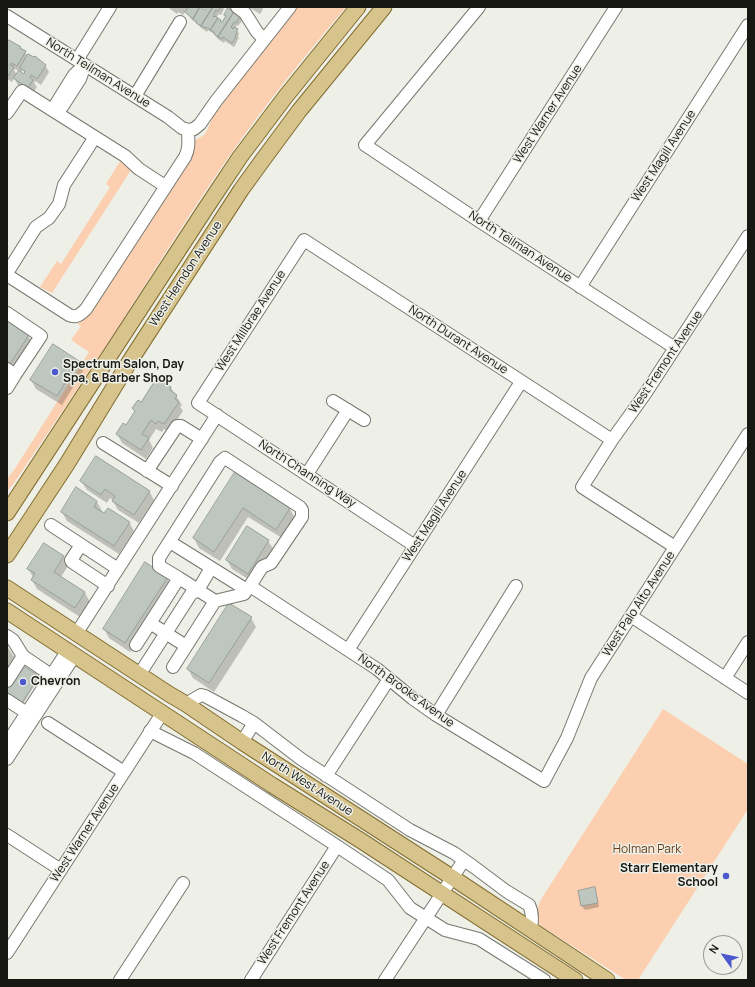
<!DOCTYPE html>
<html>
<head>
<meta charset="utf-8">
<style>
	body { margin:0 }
	#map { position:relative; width:755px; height:987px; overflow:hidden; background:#eef0e7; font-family:Manrope,sans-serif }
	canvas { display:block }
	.frame { position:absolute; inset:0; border:8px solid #171814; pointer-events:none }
	.north { position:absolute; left:703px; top:935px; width:40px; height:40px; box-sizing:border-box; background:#eef0e7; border:1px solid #989a93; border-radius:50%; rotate:303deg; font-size:11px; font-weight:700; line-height:16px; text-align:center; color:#171814 }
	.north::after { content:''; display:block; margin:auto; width:14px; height:18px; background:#4c58cd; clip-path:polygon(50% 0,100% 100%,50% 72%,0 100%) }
</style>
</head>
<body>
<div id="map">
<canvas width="755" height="987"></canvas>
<div class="frame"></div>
<div class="north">N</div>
</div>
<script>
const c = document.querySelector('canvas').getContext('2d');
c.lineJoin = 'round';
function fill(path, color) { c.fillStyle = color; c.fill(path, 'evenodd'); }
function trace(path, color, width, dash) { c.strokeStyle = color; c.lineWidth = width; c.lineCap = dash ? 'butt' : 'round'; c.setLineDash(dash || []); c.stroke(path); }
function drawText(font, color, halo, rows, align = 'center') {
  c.font = font + ' Manrope,sans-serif'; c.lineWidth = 3; c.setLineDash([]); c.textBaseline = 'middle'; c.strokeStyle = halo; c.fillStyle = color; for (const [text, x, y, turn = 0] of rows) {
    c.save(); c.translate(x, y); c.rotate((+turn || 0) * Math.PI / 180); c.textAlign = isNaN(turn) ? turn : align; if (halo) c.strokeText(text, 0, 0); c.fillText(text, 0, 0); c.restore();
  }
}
fill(new Path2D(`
	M298,7h48c-40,48 -80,96 -116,148 -39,56 -75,114 -112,172 -35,53 -70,106 -106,159l-5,5v-12l7,-9 75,-118 -18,-12 10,-14 -6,-4 8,-3 4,-4 107,-174 10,-6 3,-5 8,-18 36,-48z
	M122,158l9,12 -79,123 -12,-6 17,-26 4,3 49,-77 -4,-3z
	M663,709l85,55v45l-110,171h-12l-85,-54c-6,-8 -4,-16 -1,-25z`), '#fbcfaf');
fill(new Path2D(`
	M169,7h31l5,4 2,-2 -1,-2h17l1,2 -3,6 -2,-1 -3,4 4,2 2,4 4,-7 -1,-2 14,1 3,5 -4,5 -1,-1 -2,3 2,2 2,4 -1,3 1,1 -2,3v1l-3,5 -9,-6 -1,2 -6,-4 -4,-5 -6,-4 -1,2 -7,-5 -2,-3 -6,-4 -6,-9 -3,4 -5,-3 -1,2 -7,-5z
	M249,7h13l1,2 -3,5z
	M7,43l1,1 12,4 1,2 4,2 3,5 17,8 4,7 -8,13 -6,-4 -1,2 3,4 -5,7 -14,-9 -4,-7 -2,4 -5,-3zM15,69l4,2 -2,4 -3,-5zM23,70l3,6 -5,-3z
	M7,321l21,15 4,6 -18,28 -7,-5z
	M78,362l5,9 -21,34 -26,-16 -5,-9z
	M157,379l14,9 11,17 -2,2 3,4 -14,21 -5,-3 -2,3 -6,-3 -7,11 4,8 -7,11 -24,-16 -5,-9 10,-8 8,-14 -2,-4 8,-5z
	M236,474l54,35 5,9 -13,20 -34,-21 -28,44 -21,-13 -5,-10z
	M81,481l68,10 5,9 -15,23 -21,-13 -5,-9 1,-1 -4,-2 -3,5 -20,-13z
	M77,489l20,13 5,9 -1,1 28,10 5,9 -15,23 -52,-33 -5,-9z
	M248,528l20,13 6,9 -21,32 -21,-13 -5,-9z
	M63,557l5,9 -7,11 24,16 5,9 -10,15 -43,-28 -5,-9 2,-2 -6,-9z
	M167,578l5,9 -42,65 -21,-14 -5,-9z
	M251,618l5,9 -42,65 -21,-14 -5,-9z
	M7,646l9,14 -9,14z
	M38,677l1,1 -16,26 -16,-10v-4z
	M594,888l2,5 3,14 -14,3 -3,-4 -3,-14z`), '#0003');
const building = new Path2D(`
	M189,7h11l-7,12 -8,-7z
	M200,7l3,1v1l2,1 1,-2v-1h7l-12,19 -5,-3 1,-1 -4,-3z
	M213,7h8l-3,4 -2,-1 -3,6 1,1 1,-1 3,2 -8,12 -4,-3 -1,1 -4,-2z
	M228,8l6,4 -16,25 -4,-3 1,-1 -5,-3 8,-12 3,2 -1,1 2,1 4,-6 -2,-1z
	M234,12l6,4 -4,7 -2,-1 -3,5 2,2 1,-2 4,2 -2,3 1,1 -2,4h1l-4,6 -9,-6 -1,2 -4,-2z
	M9,40l12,7 -1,1 6,3 -9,15 -6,-3 -1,2 4,2 -6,9 -1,-1v-32z
	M28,54l6,3 1,-1 11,9 -9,14 -6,-4 -1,2 3,3 -5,8 -15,-10 6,-8 5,4 1,-3 -5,-3z
	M7,320l22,15 -19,29 -3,-2z
	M53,344l26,17 -22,35 -27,-16z
	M157,378l14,9 -1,3 7,5 -2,4 4,3 -15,22 -6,-3 -2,3 -5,-4 -9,14 7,4 -8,12 -25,-16 7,-11 3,2 9,-14 -3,-3 6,-8 3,2z
	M96,456l54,35 -16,24 -22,-14 3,-5 -10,-7 -4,6 -21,-14z
	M235,472l55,36 -14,22 -33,-22 -29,44 -21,-14z
	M76,487l21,14 -3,6 10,6 4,-5 22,14 -16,24 -53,-34z
	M247,526l22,14 -21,34 -22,-14z
	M44,543l20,13 -10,16 31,20 -10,16 -44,-28 4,-7 -8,-4z
	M145,562l23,15 -43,66 -22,-14z
	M229,603l23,14 -43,66 -22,-14z
	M22,665l17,11 -17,27 -15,-10v-5z
	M595,887l3,16 -17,3 -3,-15z`);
fill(building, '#bec6c0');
trace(building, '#989f99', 1);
const minor = new Path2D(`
	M237,7l8,6 12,19 7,7
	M479,7l-114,138 114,76 196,127
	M7,16l161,101 14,11 6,2 6,-1 6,-5 16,-23 74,-94
	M77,60l33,-53
	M85,65l-5,14 -18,28 -7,4 1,-7 18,-29z
	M135,96l45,-74
	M7,113l15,-22 103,65 14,13 26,17
	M479,221l137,-214
	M7,273l29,-46 13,-9 10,-14 5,-19 31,-48
	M7,275l62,40c7,3 11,0 17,-6l99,-152c5,-10 3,-17 3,-27
	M580,287l168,-262
	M7,313l34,23 -26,39 -8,-6
	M7,388l8,-13
	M333,401l31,19
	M103,443l69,43
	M147,471l30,-45h4l21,13
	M307,474l41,-64
	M51,525l67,44
	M170,542l77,48
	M81,545l-10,15 1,2 36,24
	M415,546l-217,-143 106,-163 308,200
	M675,547l-93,-60 30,-47 33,-46 103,-158
	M179,578l36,23
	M631,616l117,77
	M150,623l36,23
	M76,634l141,-219
	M7,636l6,4 10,16 28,19
	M136,645l43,-67 -20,-12v-8l61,-96 5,-4 75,49 2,3v7l-31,46 -9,4 -12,19 127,83 35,29 24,17 108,66 23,-43 24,-60 157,-244
	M348,650l173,-268
	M173,667l42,-66 29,-7 6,-8
	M139,675l52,-81 7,-4 13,-22
	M725,678l23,-36
	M7,681l16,-25
	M7,700l26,17
	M186,704l15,-9 4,1 37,20 12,7 47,36 109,71 44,23 20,14 32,24 23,14c4,8 3,16 2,25
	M436,715l80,-129
	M48,723l76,49
	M150,731l44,22 143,93 51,34 22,28 16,10 19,12 34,9 65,41
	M242,742l12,-19
	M7,743l61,-93
	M7,759l68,-104
	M326,776l63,-97
	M7,835l54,35
	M7,953l156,-241
	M120,980l63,-97
	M251,980l86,-134
	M385,980l79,-120`);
const major = new Path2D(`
	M7,513l199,-305 34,-51 46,-61 72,-89
	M7,555l60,-91 63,-103 111,-171 21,-29 37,-50 85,-104
	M7,588l162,106 17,10 56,38 211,136 154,102
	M7,611l265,174 88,55 215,140`);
trace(minor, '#767870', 14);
trace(major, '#836d30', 17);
trace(minor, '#fff', 12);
trace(major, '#d7c38c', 15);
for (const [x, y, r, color] of [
	[55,372,4,"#4c58cd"],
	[23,682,4,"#4c58cd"],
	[726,876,4,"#4c58cd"]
]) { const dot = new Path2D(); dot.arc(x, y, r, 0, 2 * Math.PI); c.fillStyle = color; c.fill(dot); trace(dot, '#eef0e7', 1.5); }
drawText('12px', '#171814', '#eef0e7', [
	["North Teilman Avenue",98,73,32],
	["West Warner Avenue",548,114,-57],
	["West Magill Avenue",664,156,-57],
	["North Teilman Avenue",520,247,33],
	["West Herndon Avenue",186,274,-57],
	["West Millbrae Avenue",251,321,-57],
	["North Durant Avenue",458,340,33],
	["West Fremont Avenue",666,362,-56],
	["North Channing Way",307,474,33],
	["West Magill Avenue",435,516,-57],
	["West Palo Alto Avenue",639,604,-57],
	["North Brooks Avenue",406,691,36],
	["North West Avenue",307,784,33],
	["West Warner Avenue",85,833,-57],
	["West Fremont Avenue",294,913,-57]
]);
drawText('bold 12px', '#171814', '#eef0e7', [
	["Spectrum Salon, Day",63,365],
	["Spa, & Barber Shop",63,379],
	["Chevron",31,682],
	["Starr Elementary",718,869,"right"],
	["School",718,883,"right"]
], 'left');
drawText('12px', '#673b15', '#eef0e7', [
	["Holman Park",647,850]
]);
</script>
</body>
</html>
